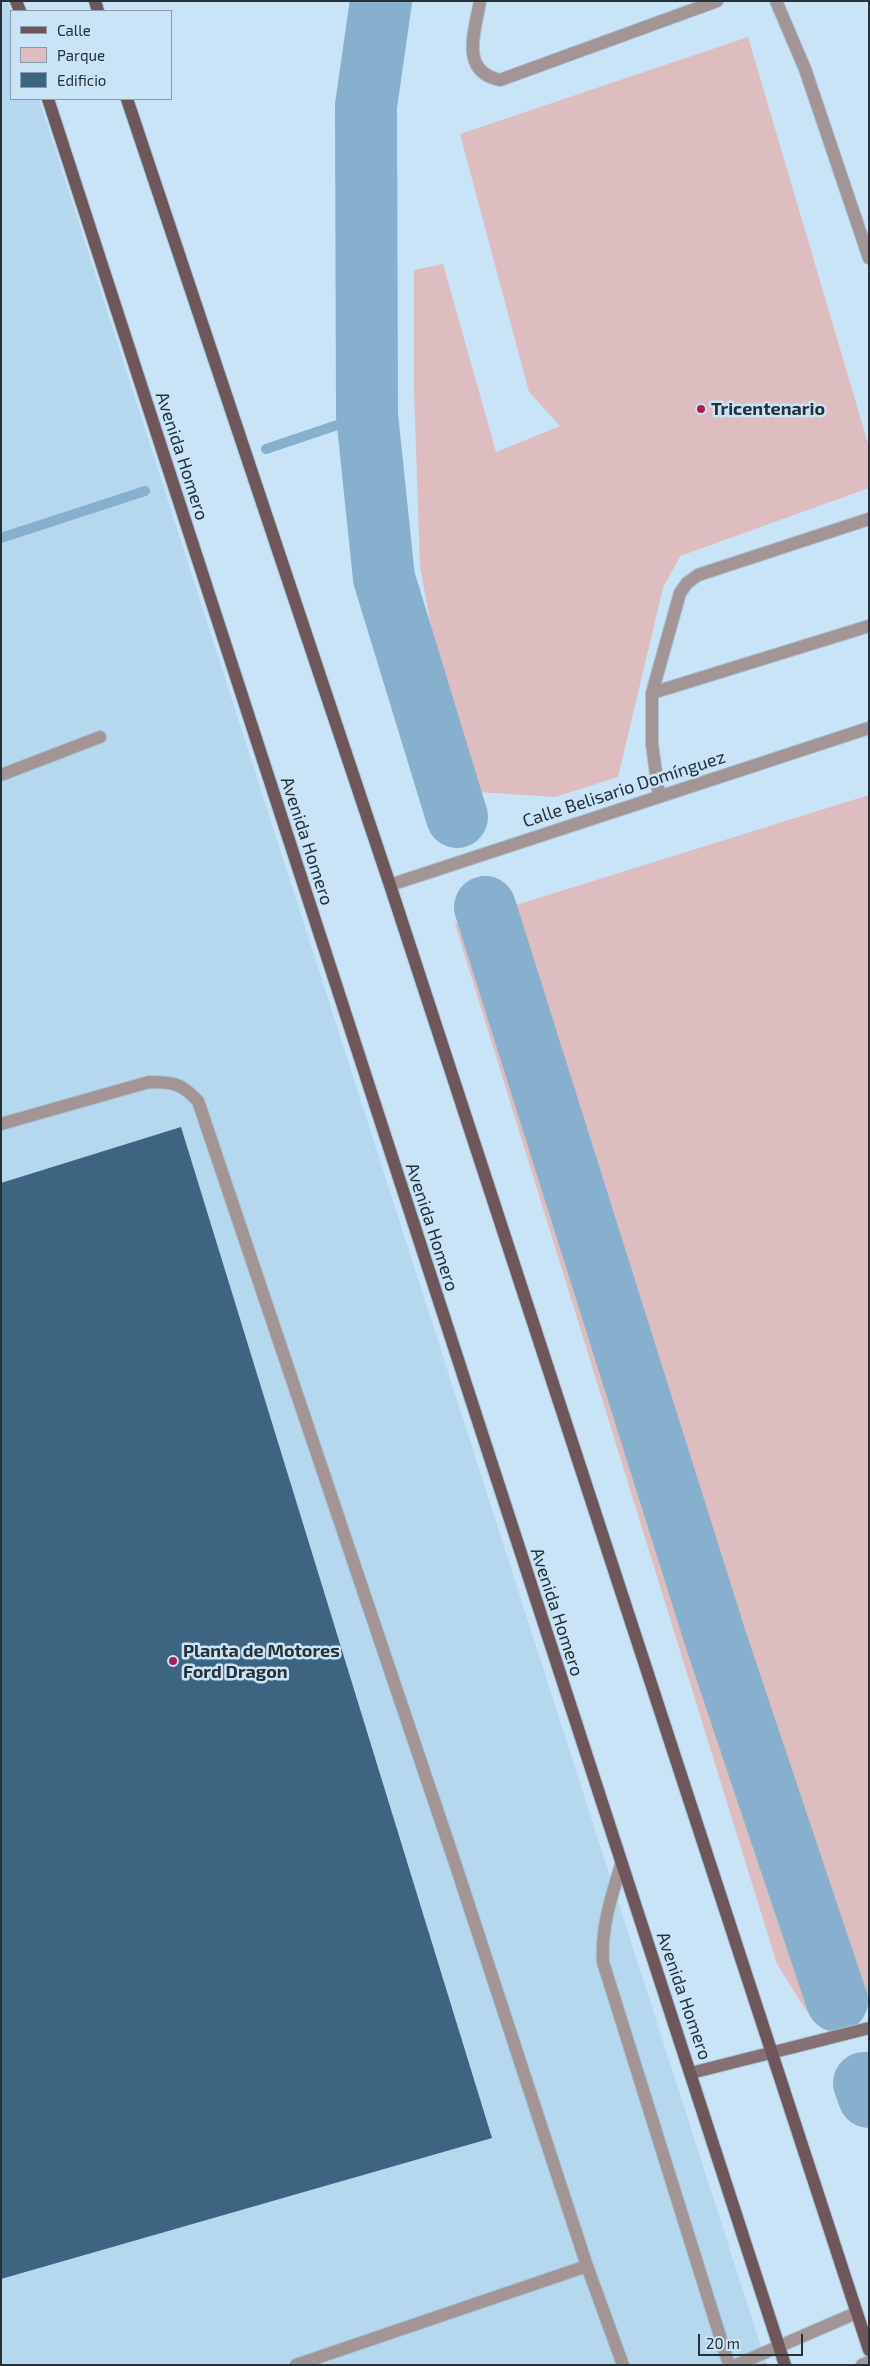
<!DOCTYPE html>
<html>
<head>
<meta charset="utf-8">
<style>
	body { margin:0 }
	#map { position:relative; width:870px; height:2366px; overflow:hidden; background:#c9e4f7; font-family:"Exo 2",sans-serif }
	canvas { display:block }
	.frame { position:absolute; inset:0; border:2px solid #263138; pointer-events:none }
	.legend { position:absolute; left:10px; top:10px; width:162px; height:90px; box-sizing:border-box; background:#c9e4f7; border:1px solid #889cab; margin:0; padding:6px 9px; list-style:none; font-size:15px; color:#263138 }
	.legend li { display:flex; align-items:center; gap:10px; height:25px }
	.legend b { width:25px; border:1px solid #889cab }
	.scale { position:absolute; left:698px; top:2334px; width:105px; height:22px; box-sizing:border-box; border:2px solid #263138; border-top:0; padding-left:6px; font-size:15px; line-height:18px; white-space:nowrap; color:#263138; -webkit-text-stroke:4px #c9e4f7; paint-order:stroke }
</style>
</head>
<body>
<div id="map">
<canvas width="870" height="2366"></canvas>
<div class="frame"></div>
<ul class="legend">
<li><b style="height:6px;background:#6f565a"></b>Calle</li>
<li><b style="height:14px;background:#debdc1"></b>Parque</li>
<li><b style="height:14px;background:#3d6480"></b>Edificio</li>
</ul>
<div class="scale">20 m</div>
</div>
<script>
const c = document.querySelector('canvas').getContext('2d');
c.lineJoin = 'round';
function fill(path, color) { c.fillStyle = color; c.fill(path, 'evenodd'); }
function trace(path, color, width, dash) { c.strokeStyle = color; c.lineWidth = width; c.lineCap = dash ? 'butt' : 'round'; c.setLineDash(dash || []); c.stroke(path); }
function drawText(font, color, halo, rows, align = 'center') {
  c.font = font + ' "Exo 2",sans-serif'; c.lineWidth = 5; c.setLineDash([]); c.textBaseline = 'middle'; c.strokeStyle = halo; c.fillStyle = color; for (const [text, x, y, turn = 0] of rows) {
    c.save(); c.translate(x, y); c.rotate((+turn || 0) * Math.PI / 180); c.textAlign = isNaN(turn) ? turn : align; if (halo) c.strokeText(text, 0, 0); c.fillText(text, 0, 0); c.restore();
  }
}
fill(new Path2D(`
	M1,1h7l3,12v86h28l728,2266h-766z`), '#b6d8ef');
fill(new Path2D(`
	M748,37l121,410v41l-189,68 -17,32 -45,189 -63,20 -78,-5 -40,-133 -17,-93 -6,-175v-121l29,-6 53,188 64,-26 -31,-34 -69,-258z
	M869,795v1211l-62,6 -30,-48 -322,-1040z`), '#debdc1');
trace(new Path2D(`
	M266,449l101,-34
	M1,538l144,-47`), '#87b0ce', 10);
trace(new Path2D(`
	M381,1l-15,105 1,309 17,163 73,239
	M485,907l230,730 122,364
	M864,2083l5,14`), '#87b0ce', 62);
fill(new Path2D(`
	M181,1127l311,1011 -491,141v-1096z`), '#3d6480');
const lane = new Path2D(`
	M480,1c-5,31 -21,70 20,79l217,-79
	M776,1l29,68 64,189
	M652,693l217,-67
	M1,775l99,-38
	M659,796l-7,-52v-51l28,-100 7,-10 11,-8 171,-56
	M1,1124l148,-42c24,0 32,1 49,19l257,762 132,403 36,99
	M621,1865c-10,33 -20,62 -18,97l126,403
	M296,2365l291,-99
	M736,2365l120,-52
	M862,2365l7,-3`);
const street = new Path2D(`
	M390,885l479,-157`);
const secondary = new Path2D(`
	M691,2073l178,-45`);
const primary = new Path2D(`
	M16,1l4,10
	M95,1l3,10
	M48,99l737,2266
	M127,99l263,786 479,1465`);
trace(lane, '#a8c0d1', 14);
trace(street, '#a8c0d1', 14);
trace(secondary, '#a8c0d1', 14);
trace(primary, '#a8c0d1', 14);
trace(lane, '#a39496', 12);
trace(street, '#a39496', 12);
trace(secondary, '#857073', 12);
trace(primary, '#6f565a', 12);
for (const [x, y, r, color] of [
	[701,409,5,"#af1d4d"],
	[173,1661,5,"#af1d4d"]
]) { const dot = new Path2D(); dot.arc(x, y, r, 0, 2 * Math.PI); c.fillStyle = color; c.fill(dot); trace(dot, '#c9e4f7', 2); }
drawText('bold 18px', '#263138', '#c9e4f7', [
	["Tricentenario",711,409],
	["Planta de Motores",183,1651],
	["Ford Dragon",183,1672]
], 'left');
drawText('18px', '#263138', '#c9e4f7', [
	["Avenida Homero",182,456,72],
	["Calle Belisario Domínguez",624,789,-18],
	["Avenida Homero",307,841,72],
	["Avenida Homero",432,1227,72],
	["Avenida Homero",557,1612,72],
	["Avenida Homero",684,1996,71]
]);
</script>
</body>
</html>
